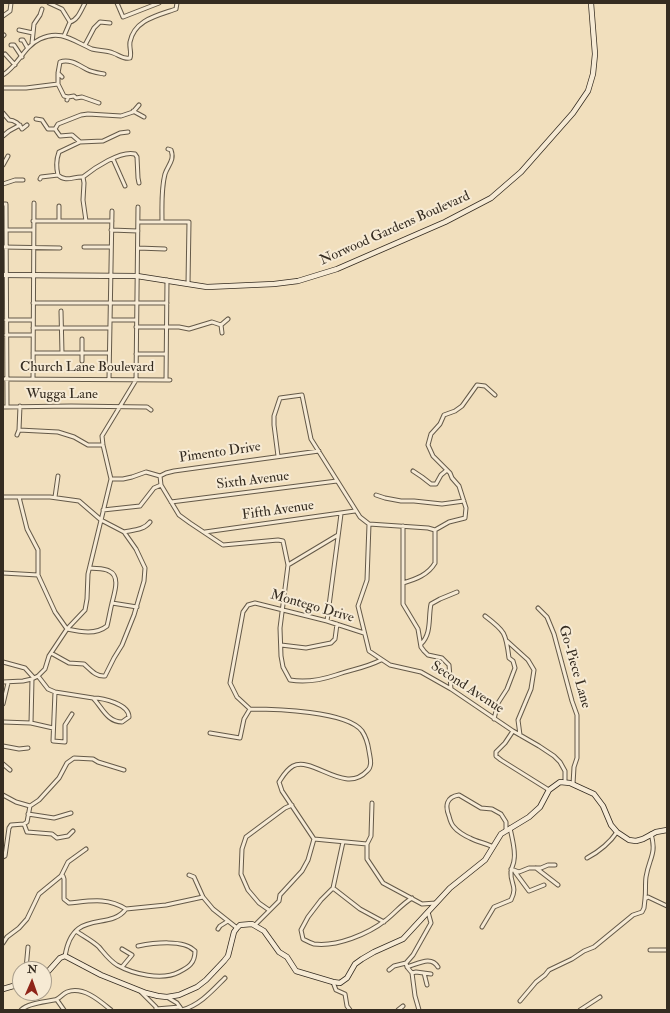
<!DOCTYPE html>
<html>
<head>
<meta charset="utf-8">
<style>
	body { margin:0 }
	#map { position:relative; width:670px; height:1013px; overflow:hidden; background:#f1dfbd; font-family:"IM FELL Double Pica",serif }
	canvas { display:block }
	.frame { position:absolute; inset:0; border:4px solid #352c21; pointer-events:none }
	.north { position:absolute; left:12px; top:961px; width:40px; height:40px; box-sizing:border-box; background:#f6ead4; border:1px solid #a99e8c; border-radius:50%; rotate:2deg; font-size:11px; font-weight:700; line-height:16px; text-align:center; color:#352c21 }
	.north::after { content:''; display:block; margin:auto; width:14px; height:18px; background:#8f2418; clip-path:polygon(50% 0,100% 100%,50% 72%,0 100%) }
</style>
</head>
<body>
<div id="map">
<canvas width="670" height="1013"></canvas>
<div class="frame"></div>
<div class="north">N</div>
</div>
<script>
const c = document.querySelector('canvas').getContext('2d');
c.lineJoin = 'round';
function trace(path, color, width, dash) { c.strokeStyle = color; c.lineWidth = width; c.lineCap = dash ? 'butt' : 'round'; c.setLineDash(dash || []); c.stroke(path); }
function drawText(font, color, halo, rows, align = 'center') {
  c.font = font + ' "IM FELL Double Pica",serif'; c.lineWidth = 4; c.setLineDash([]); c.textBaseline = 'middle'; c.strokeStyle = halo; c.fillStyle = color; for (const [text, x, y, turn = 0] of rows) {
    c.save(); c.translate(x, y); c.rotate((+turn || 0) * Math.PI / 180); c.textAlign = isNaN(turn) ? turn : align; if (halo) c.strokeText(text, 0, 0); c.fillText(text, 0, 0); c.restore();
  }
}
const street = new Path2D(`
	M49,3l13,6 8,13c8,-2 11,-12 15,-19
	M117,3l6,14 36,-14
	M3,16l7,-5 1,-8
	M19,30l14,3
	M3,36l1,-1
	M64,36l6,-14
	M21,40h2l4,7
	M32,43l2,-19 6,-9 2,-6
	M11,45h3l8,12
	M85,45l9,-17 6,-6 10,1
	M5,54l10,11
	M58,74v10l6,12 4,1
	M3,75c16,-10 20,-28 37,-36 21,-10 33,2 52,10 7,2 14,1 21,4 6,2 11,7 17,5 2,-5 -1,-10 0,-16 4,-21 25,-26 43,-32l3,-1 1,-6
	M62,77l-4,-4 2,-11c10,-4 20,4 28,8 4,2 11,3 16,4
	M3,88h23l32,-4
	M67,100l1,-3 6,-1 2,2 6,-1 17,6
	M133,111l11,6
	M3,113l6,7c5,0 11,4 13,9l5,-4
	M36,119l6,1 6,9h7l3,-5 23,-9 7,-1 33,2 12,-4 6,-7
	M55,129l5,7 12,-1 8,7 -21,10c-3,8 -3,15 -1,23 8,8 16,1 25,2l1,6 -1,17 3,21
	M3,136l6,-5 11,-6
	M80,142l23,-1 17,-8 8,-1
	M113,159l12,27
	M3,165l5,-9
	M83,177c11,-9 38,-27 52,-23l2,3 1,21 1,5
	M40,179l1,-2 17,-2
	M3,184l12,-4h8
	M3,204h3l1,202
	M33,221h79
	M59,221v-15
	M138,222h51l-1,62
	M162,222c0,-16 -1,-33 3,-48 3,-9 10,-14 6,-24l-3,-1
	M6,230h27
	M111,230l27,1
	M3,247l57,1
	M84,247h27
	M138,248l27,1
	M33,303h134
	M61,311l1,42
	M6,320h27
	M110,320h26
	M221,325l1,8
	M136,327h43l10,2 23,-7 9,3 7,-6
	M33,328h77
	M6,335h27
	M82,339v22
	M33,353h76
	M136,354h30
	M3,379l167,1
	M33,379l1,-176
	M109,379l3,-168
	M166,380l1,-100
	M3,407l68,-1 76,1 4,3
	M19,430l39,2 16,5 14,8h15
	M17,435l2,-5 1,-24
	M278,456l-4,-31v-9l6,-18 22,-3 9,44 49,78 9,7 59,4 7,2v33c-7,12 -19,16 -32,20
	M413,471l9,6 9,7h5l5,-9 6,-5
	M160,476l1,9 18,30 11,8 33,22 55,-5 5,1 5,24 -8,63 1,28 2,11 7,13c16,3 31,0 46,-5 17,-6 29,-7 45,-15
	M160,476l6,-3 8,-2 145,-20
	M111,479h12l9,-2 14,-5 14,4
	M376,495l9,3 16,3h13l28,3 22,-3
	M3,497h47l29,4 22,19 23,12 12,17 9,19 -1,13 -10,34 -12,30 -8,13 -9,18c-9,1 -14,-6 -21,-12l-15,-1 -18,-10
	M19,497l8,32 11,21v25
	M55,497l3,-21
	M171,502l166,-21
	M103,510l37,-4 14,-18 7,-3
	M369,524l-2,56 -9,26 11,45 21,14 31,7 30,17 62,42 26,15 15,10 6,6 5,9v11
	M403,526v78l15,25 3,18 3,4 4,4 14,3 7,7 2,24
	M435,530l14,-8 16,-4 1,-10 -7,-22 -7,-8 -2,-5 -17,-17 -5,-11 3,-11 9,-10 4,-9 11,-4 7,-5 15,-21 8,1 10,9
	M124,532c10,-2 20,-2 26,-10
	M205,532l150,-21
	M288,565l50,-30
	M3,573l35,2 17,37 12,17c14,3 29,6 40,-3 2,-8 3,-15 5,-23 2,-9 9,-27 -3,-32 -5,-3 -13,-2 -19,-3
	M112,603l25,4
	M538,608l9,9 7,17 18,67 5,14v43l-3,9 -1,17
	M485,616c20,15 21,17 24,42l4,3 2,7 -8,21 -9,14 -4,16
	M327,621l14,-107
	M507,641l21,19 6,10 -3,19 -13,31 2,15
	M421,644c11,-11 7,-26 10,-40l9,-5 17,-7
	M281,645l25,3 25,-5 4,-4 2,-15
	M3,662l22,6 9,10
	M38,676l10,13 7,3 38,6c9,9 14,24 29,24l7,-5c0,-13 -26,-19 -36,-19
	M3,682l20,-1 9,-2 6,-3 7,-7 4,-13 18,-27 18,-19 2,-11 1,-25 23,-95 -8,-34 -1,-9 34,-56 2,-173
	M55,692l-2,49 12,1v-17l7,-11
	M3,704l5,-21
	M250,709c25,0 97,2 112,22 4,6 6,13 7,20 1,7 4,15 -2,20 -22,24 -54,-15 -74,-5 -7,4 -10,10 -14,16l3,9 32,48
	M3,722l28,1 22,5
	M31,723l1,-44
	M513,731l-8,12 -9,9v4l5,4 48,30
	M210,733l30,5 4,-19 6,-10 -13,-12 -7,-14 13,-71 5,-7 7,-2 72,18 37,12
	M3,746l16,3 9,-1
	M3,764l7,6
	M3,795l13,7 14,4
	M28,814l26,4 17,-5
	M24,824l3,8 25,2 5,4 11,-2 5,-5
	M314,839l53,5v15l16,24 39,21 14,-1
	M343,842l-10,46 -12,12 -13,17 -7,13 2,9c4,2 7,4 11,5 23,3 54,-10 72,-24 9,-7 16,-16 26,-22
	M367,844l4,-8 1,-33
	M493,847c-7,-4 -16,-5 -23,-9 -5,-2 -13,-7 -16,-11 -3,-3 -4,-7 -5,-11 -4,-10 -3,-19 10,-21l22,13 11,1 9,5 5,8v8
	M3,857l2,-1 4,-28 2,-3 13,-1 3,-2 3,-16 9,-6 20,-22 8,-15 7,-5 19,1 5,3 26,8
	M587,858c13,-7 22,-14 30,-26
	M536,868l22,17
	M511,869l8,3 10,-4h12l7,-3h7
	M515,872l14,19 15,-6
	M189,875l5,2 9,20
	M61,876l7,-14 18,-13
	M333,888l27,21 24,13
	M645,899c1,-8 0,-15 1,-22 3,-19 11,-23 5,-43
	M269,910l-10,-7 -11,-13 -7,-16 1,-25 4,-12 39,-29 7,-3
	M255,925l24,-24 1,-6 22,-24 6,-11 6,-21
	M482,927l12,-20 17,-7c7,-14 -1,-16 0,-28 0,-4 3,-8 3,-12 2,-9 -2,-22 -4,-32
	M218,929l2,-3 8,-5
	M76,931c7,5 17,10 23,16 6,7 10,13 18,18 16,9 45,16 62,7 10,-5 16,-9 16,-21 -11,-12 -42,-8 -57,-5
	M3,943l4,-6 12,-9 8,-9 12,-25 22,-18h2l1,3v20l5,4c21,-2 38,-6 57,6
	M650,950h17
	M65,956c8,-49 44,-24 61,-47l40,-4 37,-8 10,12 24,19
	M122,967l10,-12 -10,-6
	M407,967c11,-3 24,-12 31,0
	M26,969l2,-22
	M389,970l5,-4 12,-3
	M412,973l4,-1 15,2
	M424,973l3,12
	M333,982l3,8 9,4 2,12 3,4
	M141,992l15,15v3
	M167,997l10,6 5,7c18,-5 30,-19 43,-32
	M57,1000l7,10
	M520,1001l16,-19 9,-7 4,-5 23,-11 12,-8 10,-4 39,-32 9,-3 2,-4 1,-9 3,-2 19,9
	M156,1009l24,-2
	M21,1010c7,-7 23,-8 33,-10 5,0 8,-6 13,-8 16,-6 32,8 44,18
	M398,1010l5,-4
	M419,1010l-4,-14 -3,-23 -5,-6 -1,-4 7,-8 18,-32 -3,-11
	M580,1010l20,-13`);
const secondary = new Path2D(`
	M3,275l134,1 70,11 67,-3 24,-3 39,-12 108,-47 46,-24 30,-26 52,-59 15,-22 5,-17 2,-20 -4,-51
	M44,976l16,-18 5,-2 36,19 45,18 12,3 9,1 12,-2 18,-8 9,-7 18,-19 4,-5 6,-24 3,-4 3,-3 12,-1 12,7 15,21 8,5 9,14 37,11 7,1 7,-5 8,-14 7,-5 12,-7 29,-13 47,-51 35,-28 16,-26 28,-17 11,-10 9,-17 11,-8 10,1 24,11 9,12 8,19 6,7 12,8 7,1 7,-2 13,-7 11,-2
	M3,989l17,-5`);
trace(street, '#645948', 5);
trace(secondary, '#352c21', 6);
trace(street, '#f6ead4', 3);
trace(secondary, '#f6ead4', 4.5);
drawText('14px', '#352c21', '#f6ead4', [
	["Norwood Gardens Boulevard",395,229,-24],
	["Church Lane Boulevard",87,368],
	["Wugga Lane",62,395],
	["Pimento Drive",220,453,-8],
	["Sixth Avenue",253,481,-7],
	["Fifth Avenue",278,511,-8],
	["Montego Drive",312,607,16],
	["Go-Piece Lane",574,667,74],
	["Second Avenue",467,688,33]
]);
</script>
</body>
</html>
